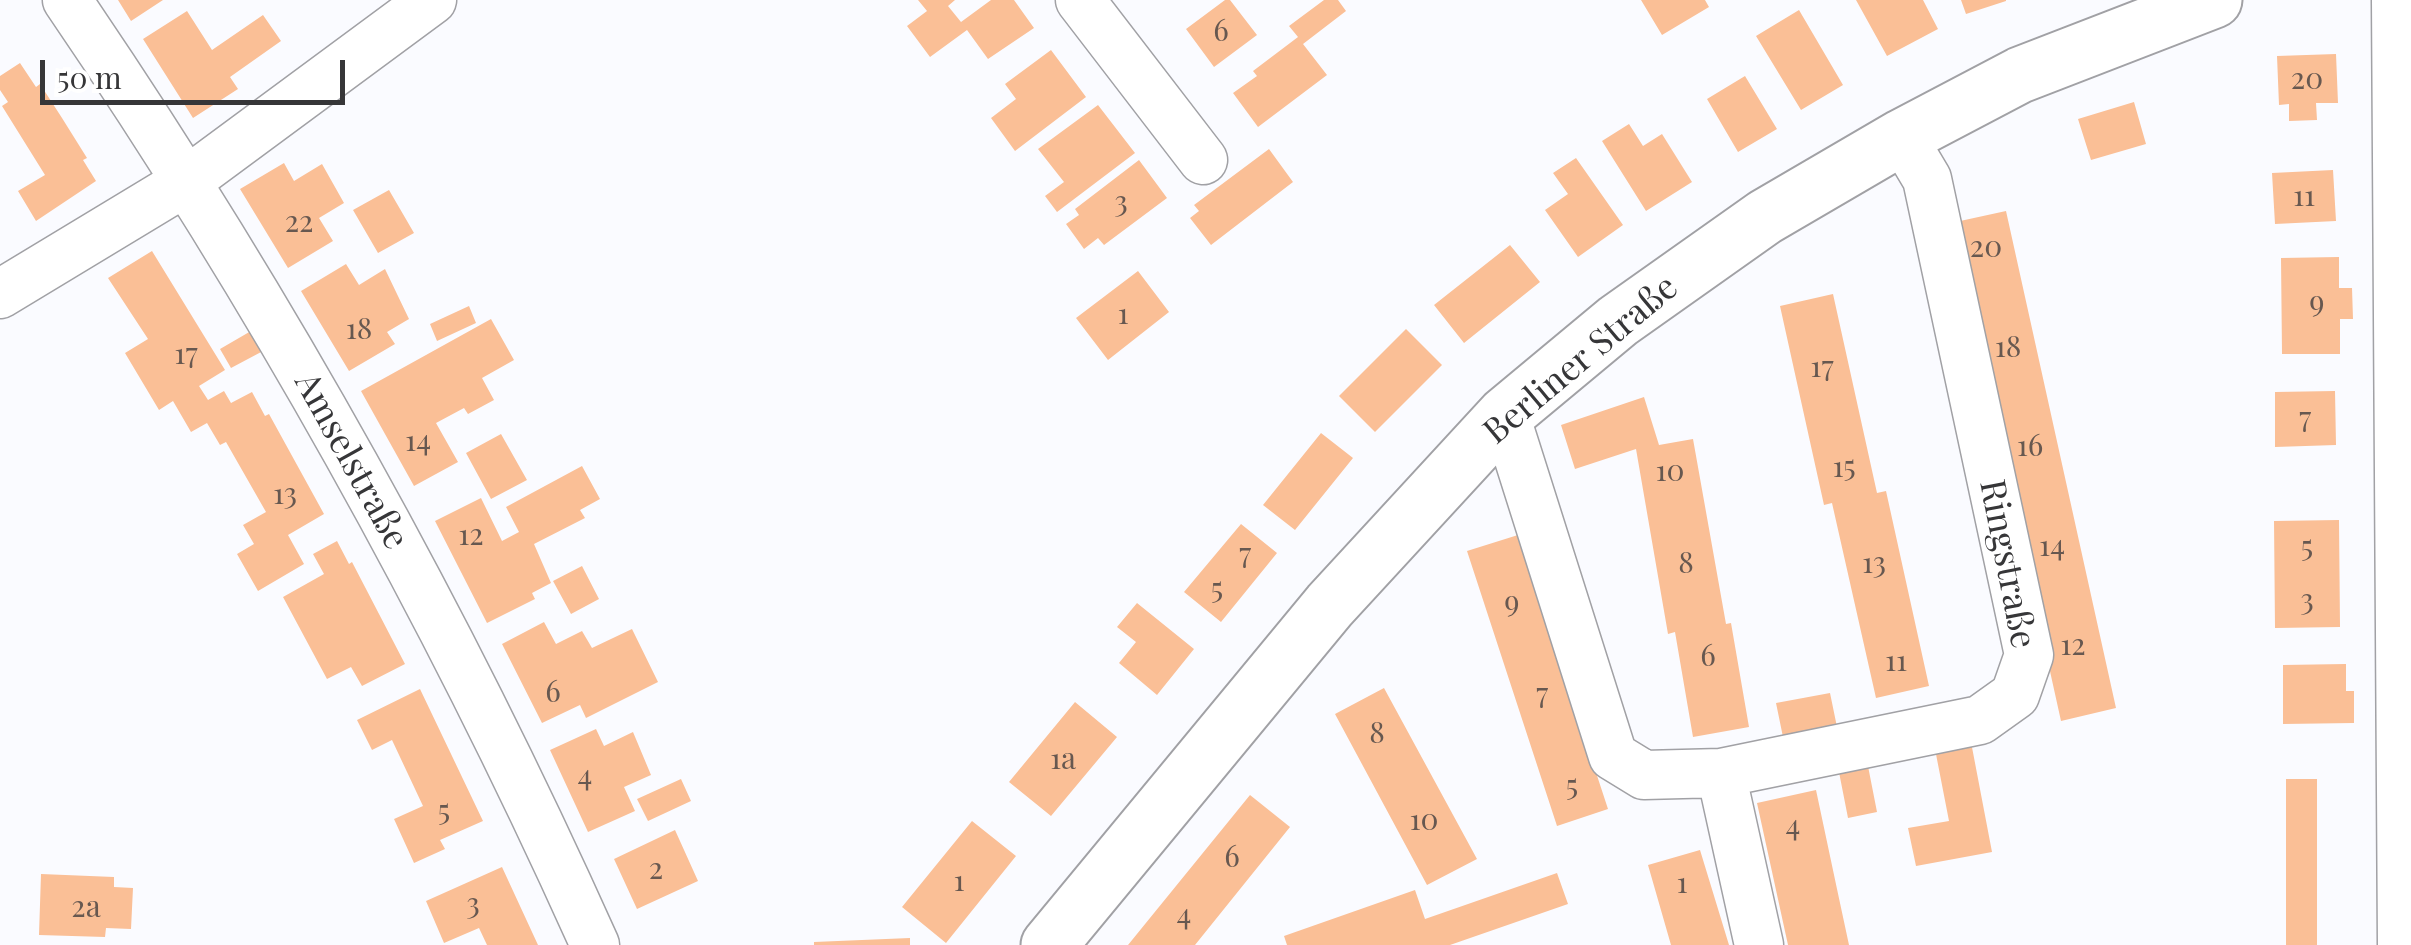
<!DOCTYPE html>
<html>
<head>
<meta charset="utf-8">
<style>
	body { margin:0 }
	#map { position:relative; width:2411px; height:945px; overflow:hidden; background:#fafbff; font-family:"Playfair Display",serif }
	canvas { display:block }
	.scale { position:absolute; left:40px; top:60px; width:305px; height:45px; box-sizing:border-box; border:5px solid #363638; border-top:0; padding-left:12px; font-size:30px; line-height:35px; white-space:nowrap; color:#363638; -webkit-text-stroke:8px #fff; paint-order:stroke }
</style>
</head>
<body>
<div id="map">
<canvas width="2411" height="945"></canvas>
<div class="scale">50 m</div>
</div>
<script>
const c = document.querySelector('canvas').getContext('2d');
c.lineJoin = 'round';
function fill(path, color) { c.fillStyle = color; c.fill(path, 'evenodd'); }
function trace(path, color, width, dash) { c.strokeStyle = color; c.lineWidth = width; c.lineCap = dash ? 'butt' : 'round'; c.setLineDash(dash || []); c.stroke(path); }
function drawText(font, color, halo, rows, align = 'center') {
  c.font = font + ' "Playfair Display",serif'; c.lineWidth = 8; c.setLineDash([]); c.textBaseline = 'middle'; c.strokeStyle = halo; c.fillStyle = color; for (const [text, x, y, turn = 0] of rows) {
    c.save(); c.translate(x, y); c.rotate((+turn || 0) * Math.PI / 180); c.textAlign = isNaN(turn) ? turn : align; if (halo) c.strokeText(text, 0, 0); c.fillText(text, 0, 0); c.restore();
  }
}
fill(new Path2D(`
	M118,0h45l-32,21z
	M918,0h37l-7,6 13,16 30,-22h23l20,28 -46,31 -21,-29 -37,27 -23,-31 20,-15z
	M1225,0h5l27,35 -43,32 -28,-38z
	M1324,0h14l8,11 -43,33 24,31 -69,52 -25,-34 24,-17 -4,-5 45,-34 -9,-11z
	M1641,0h64l4,7 -47,28z
	M1856,0h67l15,29 -51,27z
	M1961,0h45v1l-40,13z
	M1799,10l44,75 -42,25 -45,-74z
	M187,11l25,39 51,-35 18,26 -51,36 8,12 -45,29 -50,-79z
	M1051,50l35,47 -71,54 -24,-33 25,-19 -11,-15z
	M2336,54l2,49h-22l1,17 -28,1v-17l-10,1 -2,-49z
	M20,63l16,24 4,-3 22,34 25,40 -4,2 13,21 -60,40 -18,-30 27,-16 -43,-69 6,-4 -8,-12v-14z
	M1745,76l32,53 -39,23 -31,-53z
	M2134,102l12,42 -55,16 -13,-41z
	M1098,105l37,48 -78,59 -12,-16 19,-14 -26,-33z
	M1629,124l14,22 19,-12 30,48 -46,29 -44,-70z
	M1269,149l24,33 -82,63 -21,-27 9,-7 -5,-6z
	M1576,158l47,67 -45,32 -33,-47 23,-16 -15,-21z
	M1139,160l28,38 -63,47 -6,-7 -14,11 -18,-25 13,-9 -4,-6z
	M284,163l10,18 28,-17 22,39 -25,15 14,23 -45,27 -48,-79z
	M2333,170l3,51 -61,3 -3,-51z
	M389,190l25,43 -36,20 -25,-43z
	M2006,211l110,497 -55,13 -110,-498z
	M1510,245l30,37 -76,61 -30,-38z
	M152,251l73,119 -26,16 9,14 16,-9 7,12 21,-11 13,24 4,-2 55,100 -36,21 16,29 -46,27 -21,-37 17,-10 -11,-19 23,-13 -40,-70 -6,3 -13,-22 -16,9 -18,-31 -14,9 -34,-57 23,-14 -40,-61z
	M2339,257v31h13l1,31h-13v35h-58l-1,-96z
	M346,264l13,21 26,-16 24,50 -22,13 8,12 -46,27 -48,-80z
	M1138,271l31,41 -61,48 -32,-42z
	M1833,294l44,199 9,-2 43,195 -53,12 -44,-195 -8,2 -44,-199z
	M469,306l7,17 -39,18 -7,-17z
	M491,319l23,41 -32,18 12,22 -26,14 -4,-6 -28,15 22,39 -44,24 -53,-95z
	M1406,329l36,36 -67,67 -36,-36z
	M251,331l12,20 -32,17 -11,-19z
	M2335,391l1,54 -61,2v-55z
	M1644,397l15,48 34,-6 33,185 5,-1 18,104 -56,10 -18,-105 -7,2 -32,-185 -61,20 -14,-44z
	M1321,433l32,25 -58,72 -32,-25z
	M501,434l26,46 -36,19 -25,-46z
	M582,466l18,33 -20,11 5,8 -51,26 17,39 -19,10 3,6 -48,24 -52,-102 46,-23 21,43 17,-9 -13,-25z
	M2339,520l1,107 -65,1 -1,-107z
	M1241,524l36,29 -56,69 -37,-30z
	M1518,535l90,274 -51,17 -90,-275z
	M337,541l12,23 3,-2 53,102 -43,22 -11,-19 -24,12 -44,-82 41,-23 -11,-20z
	M582,566l17,33 -28,15 -18,-33z
	M1137,603l57,46 -37,46 -38,-32 17,-21 -19,-15z
	M544,622l12,22 26,-13 10,17 40,-19 26,53 -72,36 -6,-13 -38,18 -40,-79z
	M2346,664v27h8v32l-71,1v-59z
	M1384,688l93,171 -50,26 -92,-171z
	M420,689l63,132 -43,19 5,9 -31,14 -20,-44 29,-13 -31,-66 -20,10 -15,-30z
	M1830,693l7,34 -54,10 -7,-34z
	M1075,702l42,35 -66,79 -42,-34z
	M596,729l8,17 29,-14 18,43 -27,12 11,24 -47,21 -38,-82z
	M1971,742l21,110 -76,14 -8,-38 41,-7 -14,-72z
	M1867,761l10,51 -29,6 -10,-51z
	M681,779l10,22 -43,20 -11,-22z
	M2286,779h31v166h-31z
	M1816,790l21,99 12,56h-61l-31,-142z
	M1250,795l40,32 -95,118h-67z
	M972,821l44,35 -70,87 -44,-36z
	M675,830l23,51 -61,28 -23,-50z
	M1700,850l29,95h-58l-23,-80z
	M502,867l36,78h-51l-8,-17 -35,15 -18,-42z
	M1557,873l11,31 -118,41h-163l-3,-9 131,-46 10,29z
	M41,874l73,3v10l19,1 -2,41 -25,-1 -1,9 -66,-2z
	M910,938v7h-96v-3z`), '#fabf96');
const street = new Path2D(`
	M67,0c204,299 380,615 528,945
	M1080,0l123,160
	M2396,0l6,945
	M0,294l187,-113 245,-181
	M1505,415l108,341 31,19 77,-2 259,-53 35,-25 14,-40 -102,-476 -25,-42
	M1721,773l38,172`);
const secondary = new Path2D(`
	M1049,945l281,-340 175,-190 113,-94 147,-104 137,-80 118,-62 194,-75`);
trace(street, '#a1a1a5', 51);
trace(secondary, '#a1a1a5', 59);
trace(street, '#fff', 48);
trace(secondary, '#fff', 55);
drawText('30px', '#675850', null, [
	["6",1221,32],
	["20",2307,80],
	["11",2304,197],
	["3",1121,203],
	["22",299,223],
	["20",1986,248],
	["9",2317,303],
	["1",1123,315],
	["18",359,330],
	["18",2008,348],
	["17",186,355],
	["17",1822,368],
	["7",2305,419],
	["14",418,442],
	["16",2030,447],
	["15",1844,468],
	["10",1670,472],
	["13",285,495],
	["12",471,536],
	["14",2052,547],
	["5",2307,548],
	["7",1245,555],
	["8",1686,564],
	["13",1874,564],
	["5",1217,590],
	["3",2307,601],
	["9",1512,603],
	["12",2073,646],
	["6",1708,657],
	["11",1896,662],
	["6",553,693],
	["7",1542,695],
	["8",1377,734],
	["1a",1063,760],
	["4",585,777],
	["5",1572,787],
	["5",444,812],
	["10",1424,821],
	["4",1793,827],
	["6",1232,858],
	["2",656,870],
	["1",959,882],
	["1",1682,884],
	["3",473,905],
	["2a",86,908],
	["4",1184,916]
]);
drawText('35px', '#363638', '#fff', [
	["Berliner Straße",1581,360,-40],
	["Amselstraße",351,461,61],
	["Ringstraße",2007,564,79]
]);
</script>
</body>
</html>
